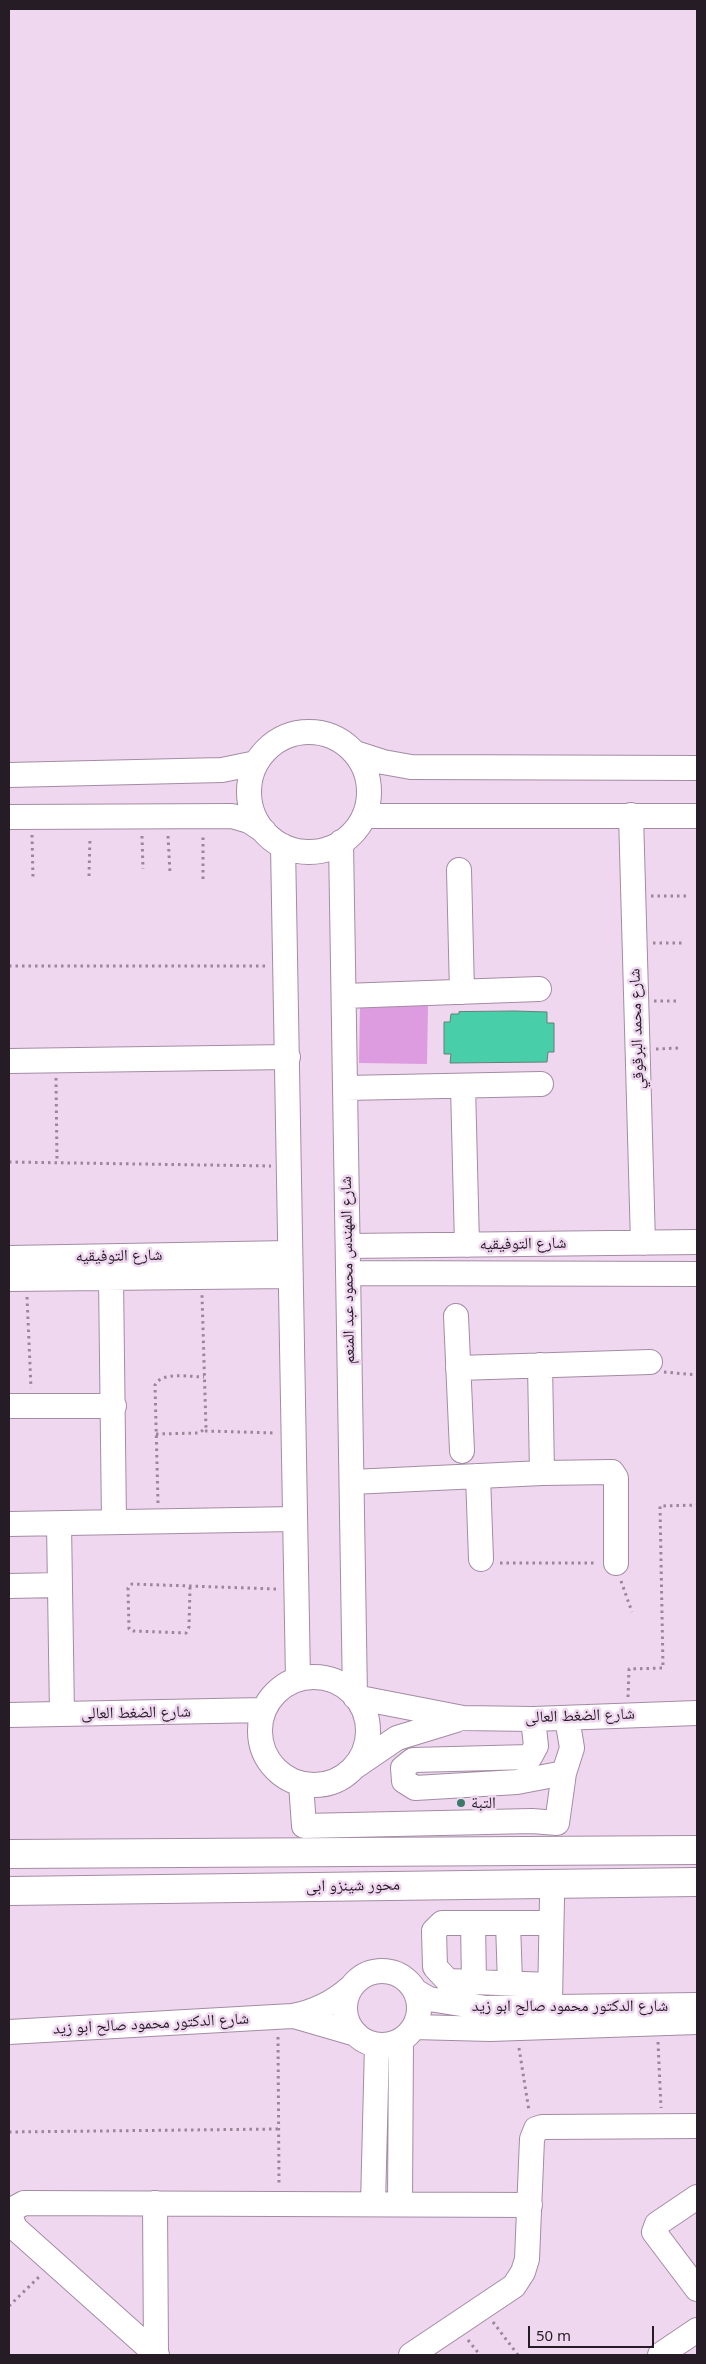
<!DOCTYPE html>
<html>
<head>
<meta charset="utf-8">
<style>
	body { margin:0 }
	#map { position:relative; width:706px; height:2364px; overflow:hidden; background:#f0d7f0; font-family:"Noto Sans",sans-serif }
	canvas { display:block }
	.frame { position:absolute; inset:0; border:10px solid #251c25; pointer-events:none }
	.scale { position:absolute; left:528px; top:2326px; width:126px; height:22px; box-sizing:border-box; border:2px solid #251c25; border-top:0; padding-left:6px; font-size:15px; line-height:18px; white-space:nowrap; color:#251c25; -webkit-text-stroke:4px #f0d7f0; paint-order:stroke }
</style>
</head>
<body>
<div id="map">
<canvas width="706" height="2364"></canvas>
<div class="frame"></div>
<div class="scale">50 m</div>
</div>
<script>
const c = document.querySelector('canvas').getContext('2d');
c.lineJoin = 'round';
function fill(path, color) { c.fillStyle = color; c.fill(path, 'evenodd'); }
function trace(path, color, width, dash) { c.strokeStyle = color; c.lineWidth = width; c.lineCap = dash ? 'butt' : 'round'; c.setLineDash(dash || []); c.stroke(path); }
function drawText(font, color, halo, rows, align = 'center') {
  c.font = font + ' "Noto Sans","Noto Naskh Arabic",sans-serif'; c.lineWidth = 5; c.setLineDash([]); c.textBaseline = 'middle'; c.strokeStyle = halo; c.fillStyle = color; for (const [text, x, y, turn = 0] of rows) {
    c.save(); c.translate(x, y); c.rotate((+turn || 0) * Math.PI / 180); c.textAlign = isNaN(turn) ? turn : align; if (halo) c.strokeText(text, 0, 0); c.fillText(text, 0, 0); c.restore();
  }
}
fill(new Path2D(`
	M360,1005l68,1 -1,58 -68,-1z`), '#dd9cdf');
const building = new Path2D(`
	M515,1011l32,1v11h7v29h-6l-1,10 -97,1 1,-9h-7v-32h6l1,-8h8v-2z`);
fill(building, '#48cea8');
trace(building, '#5f8175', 1);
trace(new Path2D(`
	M552,1898l5,-67`), '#c7b2c7', 24, [24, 12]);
const minor = new Path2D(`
	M249 792a60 60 0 1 1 120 0a60 60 0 1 1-120 0Z
	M355,753l28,9 28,5 286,1
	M9,775l213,-5 34,-7
	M631,815l12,428
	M364,816h333
	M9,817l223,-1 17,5 15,10
	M341,842l14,855 108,21 70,1 164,-6
	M283,846l15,833
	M459,870l3,122
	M344,996l195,-7
	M9,1061l279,-4
	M463,1086l4,159
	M346,1088l195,-4
	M348,1246l349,-4
	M9,1258l281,-5
	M348,1273l349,1
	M111,1278l3,244
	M9,1279l280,-3
	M456,1316l6,135
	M540,1365l2,108
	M458,1368l192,-6
	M9,1406h105
	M478,1476l3,83
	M352,1482l190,-9 70,-1 4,6v85
	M9,1524l286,-5
	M59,1524l3,190
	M9,1586l51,-1
	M260 1731a54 54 0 1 1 108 0a54 54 0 1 1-108 0Z
	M9,1715l255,-5
	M533,1719l3,27 -6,11 -117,3 -10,8 1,13 11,7 102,-6 47,-9
	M356,1766l41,-28 59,-18
	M301,1784l3,42 228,-5 25,2 7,-50 8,-25 -5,-30
	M473,1923l1,59
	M508,1923l2,60
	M345 2008a37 37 0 1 1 74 0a37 37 0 1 1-74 0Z
	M550,1985l-102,-4 -13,-14 -1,-36 8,-8h108
	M415,1991l14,8 57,9 211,-3
	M550,2001l2,-103
	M294,2016l62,18
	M414,2027l76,2 207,-7
	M9,2032l283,-16c23,-4 41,-13 58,-28
	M697,2197l-40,27 -3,8 43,57
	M155,2203l1,151
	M373,2204l4,-159
	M400,2204l1,-164
	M157,2355l-142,-127 -5,-13 3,-6 11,-6 506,2
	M411,2355l103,-69 9,-14 4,-13 5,-120 4,-10 6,-2 155,-1
	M660,2355l37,-25`);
const major = new Path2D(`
	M9,1854l688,-4
	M9,1891l688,-9`);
trace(minor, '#a38ca3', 26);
trace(major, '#a38ca3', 30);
trace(new Path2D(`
	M32,835l1,43
	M142,836l1,33
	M168,836l2,37
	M89,876l1,-39
	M203,879v-43
	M651,896h36
	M653,943h29
	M9,966h257
	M654,1001h23
	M656,1049l24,-1
	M56,1078l1,84
	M9,1162l262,4
	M27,1297l4,91
	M664,1372l33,3
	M205,1431l71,2
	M156,1434l43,-1 7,-5 -4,-133
	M158,1503l-3,-118c7,-14 36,-8 49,-8
	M500,1563h96
	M621,1581l11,31
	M190,1587l-1,40 -3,6 -53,-2 -4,-2 -1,-41 4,-4 144,5
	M628,1697l1,-28 34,-1 -3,-162 37,-1
	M278,2037l1,148
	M658,2042l3,66
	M519,2048l10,63
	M9,2132l269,-3
	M9,2306l32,-31
	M493,2322l25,33
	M468,2340l12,15`), '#998799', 3, [2.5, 4]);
trace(minor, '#fff', 24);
trace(major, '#fff', 28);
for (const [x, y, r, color] of [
	[461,1803,5,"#3d7b68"]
]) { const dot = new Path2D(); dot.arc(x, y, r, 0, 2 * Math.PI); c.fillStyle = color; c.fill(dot); trace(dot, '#f0d7f0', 2); }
drawText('16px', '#251c25', '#f0d7f0', [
	["شارع محمد البرقوقي",637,1029,-92],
	["شارع التوفيقيه",523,1244,-1],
	["شارع التوفيقيه",119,1256,-1],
	["شارع المهندس محمود عبد المنعم",348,1270,-91],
	["شارع الضغط العالى",136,1713,-1],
	["شارع الضغط العالى",580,1716,-2],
	["محور شينزو ابى",353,1886,-1],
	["شارع الدكتور محمود صالح ابو زيد",570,2006],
	["شارع الدكتور محمود صالح ابو زيد",151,2024,-3]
]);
drawText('16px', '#251c25', '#f0d7f0', [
	["التبة",471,1803]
], 'left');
</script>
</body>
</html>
